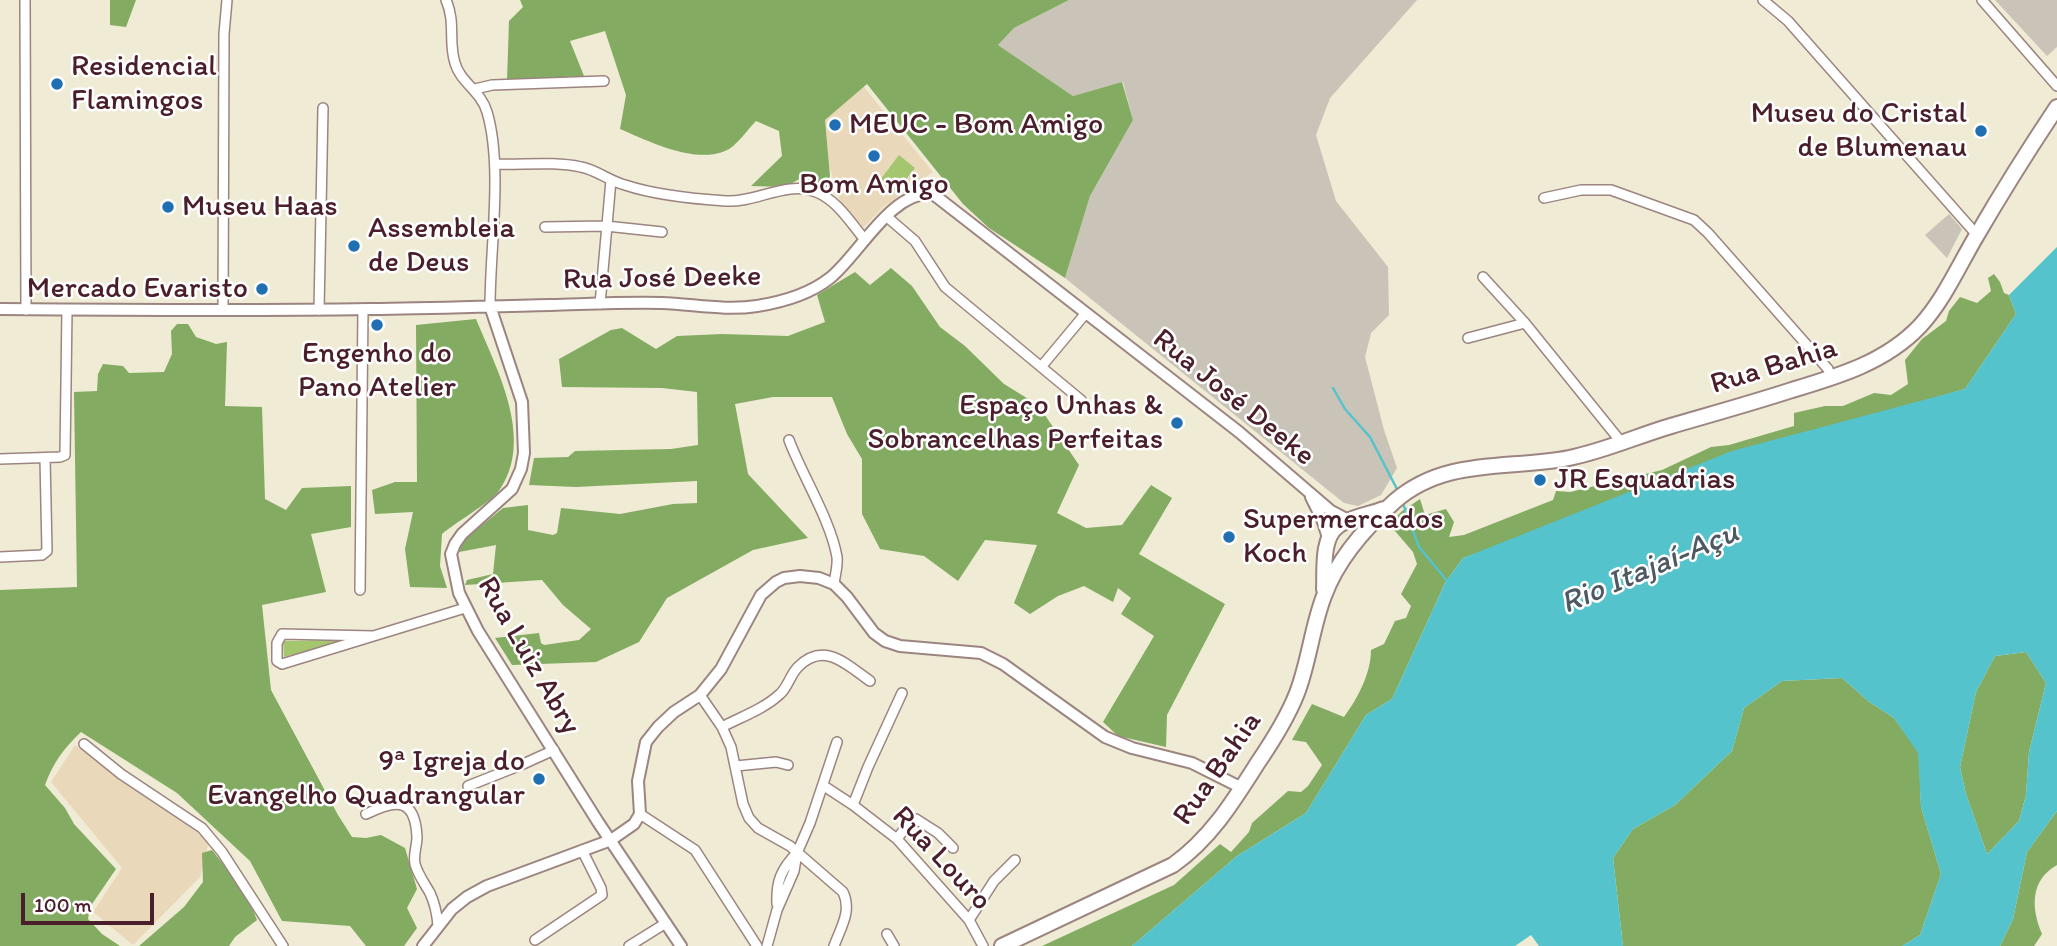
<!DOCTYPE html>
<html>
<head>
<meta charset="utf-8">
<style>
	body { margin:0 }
	#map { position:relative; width:2057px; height:946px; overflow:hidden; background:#efebd4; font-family:Itim,sans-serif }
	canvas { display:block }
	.scale { position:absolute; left:21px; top:893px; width:133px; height:32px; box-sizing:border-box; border:4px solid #4a1f2b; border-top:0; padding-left:9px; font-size:21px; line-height:24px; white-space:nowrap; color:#4a1f2b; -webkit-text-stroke:5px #fff; paint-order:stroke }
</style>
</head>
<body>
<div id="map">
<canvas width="2057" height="946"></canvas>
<div class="scale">100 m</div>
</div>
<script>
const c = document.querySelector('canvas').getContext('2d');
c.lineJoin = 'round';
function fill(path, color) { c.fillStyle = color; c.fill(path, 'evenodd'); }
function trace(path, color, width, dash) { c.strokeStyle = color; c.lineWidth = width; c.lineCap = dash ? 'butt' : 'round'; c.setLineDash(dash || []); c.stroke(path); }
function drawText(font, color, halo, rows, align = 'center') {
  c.font = font + ' Itim,sans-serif'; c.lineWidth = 5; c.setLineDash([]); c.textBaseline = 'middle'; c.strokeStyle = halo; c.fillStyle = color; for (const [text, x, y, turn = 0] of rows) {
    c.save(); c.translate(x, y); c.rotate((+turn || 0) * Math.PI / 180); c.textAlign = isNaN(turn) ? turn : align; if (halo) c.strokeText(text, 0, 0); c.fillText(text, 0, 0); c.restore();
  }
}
fill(new Path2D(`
	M863,86l70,86 -50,35 -21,22 -22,-27 -11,-37 -4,-45z
	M75,745l134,96 -9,36 -67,68 -40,-33 29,-44 -71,-86z`), '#ead8ba');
fill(new Path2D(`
	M1069,0h348l-87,98 -14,37 20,66 52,66 1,48 -18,18 -6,24 19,73 13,38 -16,27 -23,11 -14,-3 -279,-225 25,-82 43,-76 -10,-38 -50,14 -75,-51 16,-17z
	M1995,0h62v47l-10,9z
	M1949,214l13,15 -15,29 -22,-23z`), '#cac3b8');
fill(new Path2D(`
	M899,155l16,13 -19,24 -16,-12z
	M346,640l-62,17 -1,-16z`), '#a4c66f');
fill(new Path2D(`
	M110,0h26l-10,27 -16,-2z
	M520,0h549l-55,28 -16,17 75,51 49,-14 11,38 -43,76 -25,82 -76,-50 -26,-24 -96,-120 -42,36 5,56 -4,12 -23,-11 -18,10 -34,-1 31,-30 -3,-25 -23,-10c-9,9 -20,26 -31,30 -31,13 -77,-10 -105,-22l6,-34 -21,-64 -35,10 14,35 -77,4 2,-59 14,-14z
	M891,268l21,18 28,41 25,19 39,38 34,21 41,60 -22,48 29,15 36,-3 29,-40 21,13 -33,56 86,50 -58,111 -1,32 -48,-11 -15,-14 51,-86 -33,-22 10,-16 -13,-10 -5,14 -29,-16 -26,10 -28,18 -16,-11 23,-58 -52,-5 -27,41 -34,-25 -44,-7 -18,-35v-55l-15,-25 -15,-37h-59l-38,7 13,70 60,64 -55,12 -86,48 -28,44 -43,20 -84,3 -17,-27 44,-5 2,10 3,2 35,-5 12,-11 -28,-24 -21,-25 -77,5 2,-5 26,-6 3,-29 -37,7 5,-12 39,-32 25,-3v25l25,5 4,-2 4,-25 59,6 53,-10 24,-1v-22l-121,6 -47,-2 5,-27 34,-1 7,-6 96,-2 27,-4 -1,-53 -35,-4 -100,-1 -3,-28 52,-29 11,-2 34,21 21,-13 45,-2 66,2 37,-14 -8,-27 38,-23 15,13z
	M1994,274l6,8 4,11 5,2 7,19 -51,75 -74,21 -428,148 -18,25 -53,116 -26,16 -60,98 -69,43 -105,90h-90l132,-61 46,-41 11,8 18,-20 3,-9 36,-32 13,1 7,-6 14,-21 -16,-23 -14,-2 20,-36 32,13c14,-19 27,-44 27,-67l13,-6 11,-23 11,-3 5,-12 -10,-12 16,-30 -4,-12 -24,-28 13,-13 18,-12 5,16 21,-6 8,13 -5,15 15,-2 89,-35 3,-9 14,1 92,-22 49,-23 18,-2 65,-19v-13l31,-7h18l31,-13 17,2 17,-11 -3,-24 17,-21 24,-18 3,-10 11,-14 17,6 14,-12 -3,-13z
	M476,319c21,51 60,122 22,173 -9,11 -43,31 -56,42l-2,32 7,22 -37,-1 -5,-38 8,-37 -38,2 -3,-24 23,-8h22l-1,-157z
	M177,324h11l8,13 20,7 11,-2 -2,64 37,1 3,92 21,11 16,-22 49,-2v41l-40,7 15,58 -64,13 9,85 67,125 14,22 14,1 15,-3 24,13 12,41 -10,19 10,20 -13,18h-38l-16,-20 -68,-5 -32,-60 -73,-68 -96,-61c-17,16 -28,31 -36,53l20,23 9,16 42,45 -26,38 -2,12 14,15 18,12h-120v-356l77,-3 -3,-195 23,-1 1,-17 5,-10 20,2 6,7 35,-1 8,-18 -1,-23z
	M2026,652l20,31 -17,69 -3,43 -7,26 -32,33 -21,-60 -6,-27 16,-75 19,-36z
	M1842,678l26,23 26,17 25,35 2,54 20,67 -21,61 -18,11h-279l-10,-88 20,-29 42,-24 57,-54 12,-43 38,-27z
	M2057,811v54c-27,15 -26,43 -15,69l-8,12h-34l13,-27 14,-67z
	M212,850l34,43 11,27 -22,17 -6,9h-90l45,-39 19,-25 -1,-29z`), '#83ab62');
fill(new Path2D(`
	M2057,247v564l-30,41 -14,67 -13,27h-98l18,-11 21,-61 -20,-67 -3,-54 -24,-35 -26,-17 -26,-23 -60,3 -38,27 -12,43 -57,54 -42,24 -20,29 10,88h-84l-8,-11 -16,11h-383l105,-90 69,-43 60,-98 26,-16 53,-116 18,-25 269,-107 233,-62 51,-75 -7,-19zM2026,652l20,31 -17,69 -3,43 -7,26 -32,33 -21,-60 -6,-27 16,-75 19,-36z`), '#55c3cb');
trace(new Path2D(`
	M1333,388l12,21 25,28 28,54
	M1402,501l17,46 29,35`), '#55c3cb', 2.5);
const minor = new Path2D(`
	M25,0l1,310
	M446,0c10,23 2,41 9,63 5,19 26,28 32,49 16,54 3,136 3,194
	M1763,0l25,21 189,214
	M1982,0l75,86
	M475,89l17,-4 112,-4
	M495,164c28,1 59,-3 86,3 16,3 28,14 44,18 30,10 70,14 101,16 30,2 61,-21 90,-9 21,8 35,31 49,48
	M1544,198l37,-8h30l83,30 14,13 120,136 3,10
	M886,216l29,25 30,46 136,113
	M545,227l61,-1 56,6
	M1483,277l42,46 97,120
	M600,304l11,-124
	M223,310l1,-276 3,-34
	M319,310l4,-202
	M1468,338l57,-15
	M1041,367l45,-54
	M789,440c13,35 42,81 48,117 1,9 -2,18 -3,27
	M0,459l60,-2 5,-2 2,-145
	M0,557l42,-2 5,-4 -2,-93
	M360,590l3,-281
	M373,636l-91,-2 -5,9v18l5,3 183,-56
	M700,695l22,32 9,20 12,57 6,14 9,10 32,18 53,46c9,19 -2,35 -9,54
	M722,727c19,-10 42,-18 58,-33 8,-7 10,-19 18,-27 26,-26 48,-3 72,14
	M84,744l37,30 81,54 20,24 61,94
	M736,766l40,-4 12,3
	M468,786l53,-21 33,-15
	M824,786l29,19 44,34 72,81 14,26
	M853,805l15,-38 34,-74
	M366,814c29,-14 49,-18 51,23 0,9 -4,18 -2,27 3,11 10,20 15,29 5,11 7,21 8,32
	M640,814l55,36 62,96
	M897,839l14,-19 5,-1 22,14 15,15
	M777,904c-1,-22 4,-35 20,-51
	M969,920l25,-39 21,-21
	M887,934l7,12
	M535,940l67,-45 -1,-7 -19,-38
	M629,946l37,-23
	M767,946l10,-36 17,-39 3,-18 13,-30 27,-81`);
const tertiary = new Path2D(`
	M490,306l32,96 2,51 -3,16 -9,20 -50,45 -7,10 -4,10 8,39 19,38 120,191 83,124
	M0,309c124,1 247,2 371,0 60,0 120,-3 180,-4 37,-1 74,-3 111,-2 31,1 63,8 95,3 25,-4 53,-12 73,-28 29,-23 62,-89 103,-84l306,238 92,79 19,10
	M1311,497l11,22 7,22
	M423,946l29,-37 15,-12 20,-11 124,-46 23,-16 6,-10 -2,-33 8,-39 12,-15 16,-15 26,-17 21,-26 40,-74 15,-13 8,-4 16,-2 19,2 15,6 13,13 27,36 11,8 15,5 81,7 22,11 102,73 27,11 60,15 50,25`);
const primary = new Path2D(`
	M1324,589c1,-18 -3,-51 14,-63 10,-8 33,-12 46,-17
	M1002,946l171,-81c37,-26 60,-63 84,-101 15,-22 30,-45 40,-71 12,-31 15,-66 27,-97 13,-36 43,-70 71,-95 51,-44 114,-31 174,-43 35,-7 68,-22 102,-32 41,-12 81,-23 121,-36 47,-14 94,-28 128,-64 24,-26 39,-61 57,-91 25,-43 52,-86 80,-128`);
trace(minor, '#9c8580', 12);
trace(tertiary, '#9c8580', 14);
trace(primary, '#9c8580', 18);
trace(minor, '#fff', 9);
trace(tertiary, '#fff', 10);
trace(primary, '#fff', 14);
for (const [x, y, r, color] of [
	[57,84,7,"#1f6fb2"],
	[835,125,7,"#1f6fb2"],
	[1981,131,7,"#1f6fb2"],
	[874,156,7,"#1f6fb2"],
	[168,207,7,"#1f6fb2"],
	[354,246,7,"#1f6fb2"],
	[262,289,7,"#1f6fb2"],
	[377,325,7,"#1f6fb2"],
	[1177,423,7,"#1f6fb2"],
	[1540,480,7,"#1f6fb2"],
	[1229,537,7,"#1f6fb2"],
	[539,779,7,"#1f6fb2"]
]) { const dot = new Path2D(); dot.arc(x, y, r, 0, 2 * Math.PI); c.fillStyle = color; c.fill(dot); trace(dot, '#fff', 2.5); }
drawText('30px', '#4a1f2b', '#fff', [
	["Residencial",71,67],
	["Flamingos",71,101],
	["Museu do Cristal",1967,114,"right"],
	["de Blumenau",1967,148,"right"],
	["MEUC - Bom Amigo",849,125],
	["Bom Amigo",874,185,"center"],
	["Museu Haas",182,207],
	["Assembleia",368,229],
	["de Deus",368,263],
	["Mercado Evaristo",248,289,"right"],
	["Engenho do",377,354,"center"],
	["Pano Atelier",377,388,"center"],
	["Espaço Unhas &",1163,406,"right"],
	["Sobrancelhas Perfeitas",1163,440,"right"],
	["JR Esquadrias",1554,480],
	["Supermercados",1243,520],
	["Koch",1243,554],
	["9ª Igreja do",525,762,"right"],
	["Evangelho Quadrangular",525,796,"right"]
], 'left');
drawText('30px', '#4a1f2b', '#fff', [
	["Rua José Deeke",662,279,-1],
	["Rua Bahia",1774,367,-17],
	["Rua José Deeke",1233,398,39],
	["Rua Luiz Abry",528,656,60],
	["Rua Bahia",1218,769,-55],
	["Rua Louro",941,859,47]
]);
drawText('italic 32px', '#4e5863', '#fff', [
	["Rio Itajaí-Açu",1650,569,-23]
]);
</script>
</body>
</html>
